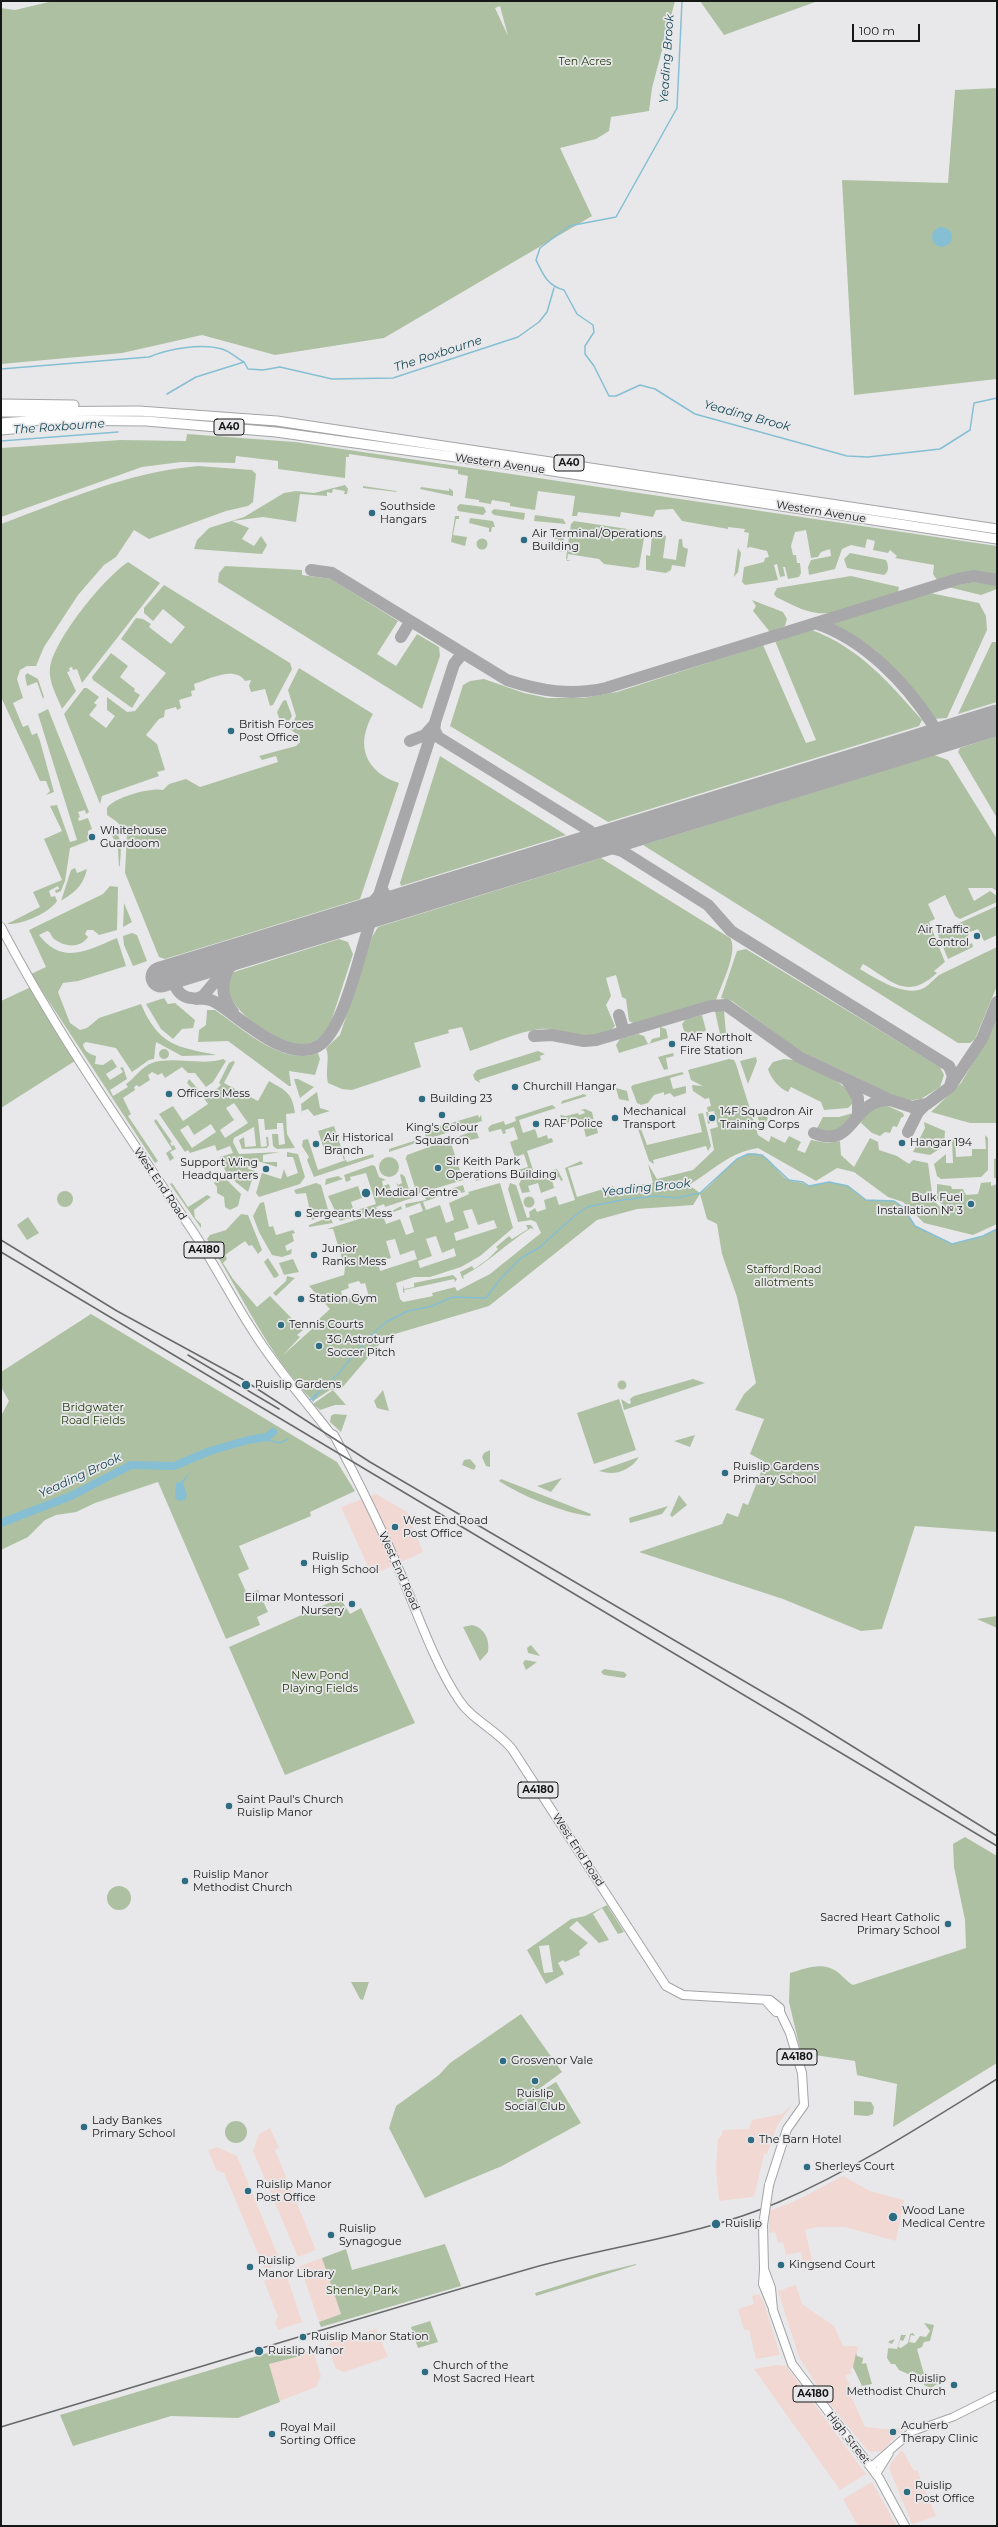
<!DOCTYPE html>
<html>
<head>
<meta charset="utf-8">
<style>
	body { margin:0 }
	#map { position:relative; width:998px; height:2527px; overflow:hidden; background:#e8e8ea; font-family:Montserrat,sans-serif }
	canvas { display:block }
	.frame { position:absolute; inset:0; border:2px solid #161717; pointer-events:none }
	.scale { position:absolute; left:852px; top:24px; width:68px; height:18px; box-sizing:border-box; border:2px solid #161717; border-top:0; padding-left:5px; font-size:12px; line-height:14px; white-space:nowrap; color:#161717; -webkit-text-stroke:3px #e8e8ea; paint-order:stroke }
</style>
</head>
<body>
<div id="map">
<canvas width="998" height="2527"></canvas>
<div class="frame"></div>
<div class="scale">100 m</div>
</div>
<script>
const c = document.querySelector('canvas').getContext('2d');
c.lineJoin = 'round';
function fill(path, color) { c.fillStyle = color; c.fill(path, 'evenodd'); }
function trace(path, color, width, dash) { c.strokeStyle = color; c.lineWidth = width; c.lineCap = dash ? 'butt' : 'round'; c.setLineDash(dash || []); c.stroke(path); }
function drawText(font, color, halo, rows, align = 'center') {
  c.font = font + ' Montserrat,sans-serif'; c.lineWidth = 3.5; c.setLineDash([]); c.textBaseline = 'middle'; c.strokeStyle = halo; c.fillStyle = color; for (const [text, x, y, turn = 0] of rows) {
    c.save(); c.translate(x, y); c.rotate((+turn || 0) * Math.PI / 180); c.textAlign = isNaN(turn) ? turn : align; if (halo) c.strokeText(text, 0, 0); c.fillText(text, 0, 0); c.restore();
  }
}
fill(new Path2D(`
	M376,1494l31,18 16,40 -51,23 -31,-68z
	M792,2105l-14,19 -11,30h-3l-9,40 -3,3 -33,4 -3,-32 2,-30 4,-4 1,-5 26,-1 3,-9 30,-6z
	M270,2128l9,20 -4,2 41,100 -18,7 -45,-106 6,-17z
	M217,2147l20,9 44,107 -16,7 -41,-97 -8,-3 -5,-13 -3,-7z
	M843,2176l27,15 34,9 -8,41 -51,-14h-28l-12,3 9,38 -10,3 -3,-19 -15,3 -3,-13 -5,1 -3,-11 -6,1v-22l24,-9z
	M322,2258l19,56 -22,8 -19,-56z
	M286,2273l16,49 -24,8 -3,-8 3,-5 -14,-36z
	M796,2285l6,19 32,22 9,20h15l-4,20 -4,4 2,3 -7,3 9,16 -4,2 15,33 20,2 13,-1 3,3 -19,20 -10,1 -5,-2 -42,-52 -26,-41 -21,-66z
	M759,2294l5,9 16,52 -24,4 -7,-29h-5l-6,-21 16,-5 -2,-8z
	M376,2329l12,28 -44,15 -8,-3 -8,-23 2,-3z
	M313,2350l8,26 -5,11 -36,14 -11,-37 34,-9v-2z
	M777,2365l9,1 80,108 -26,16 -86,-121z
	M902,2450l12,21 3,-1 19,46 -24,8 -23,-56 4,-8z
	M872,2482l24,43 -1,1h-37l-15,-27z`), '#f2d8d3');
fill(new Path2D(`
	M53,1h622l-23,87 -3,23 -38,6 -2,14 -13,8 -36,9 32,68 -208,122 -109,17 -73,-20 -80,18 -121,11v-356l14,2zM500,6l8,30 -13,-28z
	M700,1h118l-94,34z
	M997,88v291l-143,16 -12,-215 106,3 7,-93z
	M187,434l108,8 702,104v29l-28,-3 -32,8 -4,-6 1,-9 -39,-7 2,-2 -7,-6 -2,3 -15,-3 2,-9 -8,-2 -2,9 -14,-3 -9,4 -7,20 -26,6 -1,-8 3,-7 20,-4 -2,-14 1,7 -9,3 -3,5 -7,1 -5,-28 -11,2 -4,14 2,9h3l1,8h3l1,10 -2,4 -11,2 -3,-12h-2l2,9 -5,1 -3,-13 -3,1 4,15 -33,5 -3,-3 2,-15 20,-5 1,-4 4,-1 -2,-6 -17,-4 -3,1 2,-15 -5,-1 1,-3 -17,-2v2l-46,-8 -9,-12 -17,1 -3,7 -32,-5 -1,5 -42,-5 -1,4h-5l3,-20 -37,-5 -3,19 -25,-4v-3l-18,-3 -1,4 -12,-2v-2l-14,-2 3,-22 -10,-2v-4l-109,-16v3h-3l-1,21 -67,-9v-8l-42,-5 -1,7 -54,-1 -39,5 -141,50v-69l120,-8 65,1z
	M198,466l54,4 4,4 -3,28 -5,4 -22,5 -77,28 -15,-9 -18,27 -12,8 -26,30 -34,52 -8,19h-9l-7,4 -3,9 6,19 -10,5 10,24 5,-2 4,10 5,-2 3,8 14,51 -8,3 4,-4 -4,-10h-6l-39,-84v-173c65,-24 127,-52 197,-58z
	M345,485l3,4 -1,5h-3l1,-3 -12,-2 -1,4 -5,-1v4l-27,-2 -4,28 -33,-5 -31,4 17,7 -7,11 12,7 7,-10 6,9 -5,9 -68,-5 3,-9 12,-12 35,-11 40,-24 12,-2 18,2z
	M363,486l33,5 1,1 -34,-4z
	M421,487l28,4v-3l4,3v5l-33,-7z
	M460,504l24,3 2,5 -3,3 -25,-4 -1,-4z
	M494,509l31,4 -1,7 -30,-5 -3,-3z
	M535,515l28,4 3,5 -32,-3z
	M455,516h4v3h-3l-3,16 14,2 -2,9 -14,-4z
	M470,518l23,3 2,6h-3l-1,5h-2v-4l-20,-5z
	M574,521l67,10 3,7 -5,29 -5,1 -30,-4 -5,-5 -31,-5 -1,6 4,1h-4l-1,-3 5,-34z
	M657,533l9,3 -3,22 13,2 3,-21h3l1,8 5,2 -3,18 -13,-2 -1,5 -5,3 -20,-3v-15l4,1 2,-21z
	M556,534l8,5 -2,13 -6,-1 2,-12h-3z
	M476.5 544a5.5 5.5 0 1 1 11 0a5.5 5.5 0 1 1-11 0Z
	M738,548l3,5 -3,19 -4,5z
	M850,553l36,7c3,6 3,12 -2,15l-37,-7 -3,-9z
	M128,562l32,21 -78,100 -5,-14 -4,1 -1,-3 -3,1 1,3 -3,1 9,19 -14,18c-5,-13 -14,-28 -12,-41 4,-29 54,-90 78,-106z
	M225,566l77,4v5l29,4 67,42 -21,33 19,12 21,-32 22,13 1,9 -18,53 -204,-127 1,-9z
	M851,576l48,11 -1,5c-22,7 -59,24 -81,21 -15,-2 -28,-10 -41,-16l-2,-3 3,-6z
	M974,582l23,3v4l-16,6 -33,-8z
	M164,585l126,78 2,6 -19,36 -3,1 -5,-17 -14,3 -2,-6 2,-6 -6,1c-11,-16 -37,-1 -51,3l1,6 -4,1 1,5 -13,4 2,8 -4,2 -1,-3 -11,3 -1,7 -5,2 -13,16 11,9 8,26 -8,2 2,4 -57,20 -2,8 -36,-90 20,-26h3l12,9 -5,6 3,2 -8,10 17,13 9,-12 -8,-6v-13l20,15 8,-1 31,-38 -45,-34 15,-21 7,1 8,5 -2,3 22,17 14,-17 -22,-18 -10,12 -9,-8v-5z
	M930,593l49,10 7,13 1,14 -40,88 -13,1 -59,-69 -44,-26z
	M752,600l31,12 4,7 -2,7 -15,6 -17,-21 3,-5z
	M812,630c49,19 76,52 110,90l-3,6 -311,96 -158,-96 13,-41 7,-4 14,-2 40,14 24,5h35l34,-6 146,-47 43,98 10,-3 -41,-99z
	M992,642h5v60l-39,12z
	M111,653l17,13 -8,11 15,12 -1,2 6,4 -8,13 -39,-28 -1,-3z
	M299,668l74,46c-18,31 -8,58 26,69l-39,116 -195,60 -6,-2 -34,-84 2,-40 -10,-11 -10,-7v-7c7,-11 45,-21 56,-18l6,-6 17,-5 14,8 78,-25 -2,-6 -14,4 -3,-4 37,-10 4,-4 -1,-6 -9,-7 6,-13 -8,-26z
	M27,673l11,6 6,18 -1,2 -6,-17 -10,4 -2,-10z
	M286,700l6,16 -7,12 -3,-1 -5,-15 6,-11z
	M48,709l41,103 -3,2 -1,-4 -7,2 2,5 -2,1 1,3 9,-3 4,11 -4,2v10l-18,7 -5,33 -4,10 -5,2 -1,-3 4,-1 -1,-3 -9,5 2,6 4,-1 2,5c-8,12 -35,24 -50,23l33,-17 -7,-15 29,-12 -18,-41 18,-8 -12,-25 7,-1 13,37 7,-2 -39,-126z
	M997,736v82l-39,-66 2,-4z
	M934,755l14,5 49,79v52l-5,-3h-24l6,13 16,-10 7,5v6l-37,17 -5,-3 -10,-21 -17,9 7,15 -6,3 16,40 -11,9 3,2c-31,29 -47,6 -74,-9l-3,5c15,9 45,29 64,19 7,-4 11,-11 17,-14 19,-9 37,-18 56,-27v39l-22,53 -5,4h-12l-315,-198z
	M440,756l126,79 -165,51 -1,-3z
	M108,826c16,7 13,24 12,39l-1,2 -1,-18z
	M601,858l129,80c9,12 -9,48 -14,62l-81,24 -6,-3 -3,-22 -4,-2 -6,-22 -10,3 5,18 -5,9 9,21c-17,21 -52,1 -74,3 -21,2 -50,15 -71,22l-8,-24 -14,3 1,3 -35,10 7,24 -69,23 -10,-1 -14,-6c-3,-12 2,-26 -2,-35l14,-13 32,-98 6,-10z
	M75,868l2,5 10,-4c-4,17 -12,23 -26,32l10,-31z
	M110,886l8,1 -1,43 -18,5 -6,-5h-6l-2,4 3,3c-8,12 -25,10 -35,1 -3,-4 -2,-6 -6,-7l-8,4c24,31 49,15 78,3l9,28 -48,15 -15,2 -5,9 12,31 10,7 7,-2 12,-10 42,-14c18,42 36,43 76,51l-35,1 -26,-14 -2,17 -5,1 -17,12 -16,-24 -30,-6 -3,2c1,8 7,10 13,12l-1,8 8,1 9,-6 5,8 -11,7 4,6 13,-8 -3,-4 3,-1 4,12 -17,11 3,6 15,-9 -2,-3c9,-6 15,-17 26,-21 21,-7 52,3 71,-4l3,2 -13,21 -7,5 -11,-14h-7l-6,-6 -17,11 -3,-5 -4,2 -6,-3 -4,3 2,5 -11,7 -2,-2 -3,2 1,3 -12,8 8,16 -3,2 30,45 -3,2 -124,-189 15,-7 -17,-37 74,-36z
	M124,903l8,19 -9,5z
	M997,906v29l-13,6 -6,-12 -8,3 -4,7 2,6 4,-2 1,4 -25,12 -10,-24 1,-3z
	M132,933l5,2 10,26 -14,5 -9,-21 -1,-9z
	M339,939l9,3 5,12 -25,77c-6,5 -14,12 -21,13 -6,1 -16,1 -22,-1 -20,-10 -74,-44 -51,-71z
	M746,949l194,118 4,8 -4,12 -19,12 -16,2 -107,-51 -66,-49 -11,-3 16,-47z
	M33,986l45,73 -77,49v-107z
	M164,998l4,6 7,-1 20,17 -2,8 -11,1 -9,10 -12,-10 -15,-25z
	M207,1010h8c28,19 68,57 103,43l2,6 -5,16 -26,-4 2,15h-2l-61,-45 -30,1 1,-12 7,-5z
	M715,1011h9l2,22 -6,1z
	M702,1015l4,15 -7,6 -8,2 -1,-6 -5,2 -3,-10 4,-5z
	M997,1015v108h-27l-39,-11 30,-29 26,-44z
	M660,1027l6,2 2,9 -49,15 -3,-8 4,-6 18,-5 6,2 4,8 2,-1 2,-4 8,-2z
	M159 1054a5 5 0 1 1 10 0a5 5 0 1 1-10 0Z
	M538,1051l7,3 -5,2 1,4 -62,20 1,3 -5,-3 -2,-5 4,-5z
	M673,1053l1,3 -8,2 2,11 -4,1 -6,-13z
	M756,1057l1,4 -9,23 -8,-23z
	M729,1059l5,1 2,4 22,71 11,7 2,-6 14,7 4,-7 12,6 -4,8 8,3 6,-13 17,3 12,-2 1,14 13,12 16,-29 8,4 1,8 18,6 12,8 4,-4 15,3 5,37 16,16 1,-2 -13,-15v-15l14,2 1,3h11l3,6 12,-1 3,-11 10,-1v4l6,-2v40l-24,11 -49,-12 -21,-21 -15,-5 -34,-25 -17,-4 -21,13 -58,-33c-28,4 -46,23 -69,37l11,8c18,-10 37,-48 62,-38 11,5 17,21 27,25 8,3 13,1 20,6l20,-4 19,4 18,14 28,1 9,6 12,19 37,18 31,-8 14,-7v303l-82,-6 -33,103 -21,2 -78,-32 -144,-47 83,-28 5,-11 11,4 5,-14 5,2 17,-43 -15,-8 14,-35 -29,-9 9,-16 12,-11 -19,-86 -15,-43 -5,-30 -10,-5 -7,-25 -7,11 -56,4 -40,11 -108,86 -94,28 -12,6 -42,49 -11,1 -17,11c-45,-46 -72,-108 -106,-162l3,-4 16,-5 15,-16 7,1 14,35 -4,4 -6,-9 -3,1 -4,-5 -20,14 2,4 -4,4 10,16 24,28 13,-11 33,34 -6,5 3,2 -17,18 38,-34 -2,-2 11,-10 -21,-23 35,-11 1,-7 -12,-39h-6l64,-20 1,2 9,-5 1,3 -19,7 3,8 14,-5 6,16 8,-3 -5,-16 14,-5 -3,-8 -14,5 -1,-4 21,-4 -1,-3 15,-5 1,4 -18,6 3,8 14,-5 6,18 8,-3 -5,-17 20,-9 -1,-2 32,-9 13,45 -33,28 -19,11 -31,10h-16l-18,6 4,16 3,3 30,-6 -1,-3 23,-6 2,4 33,-17 51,-41 -5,-11 -5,-2 -13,2 -10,-33 2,-6 6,2 11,33 3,-1 -1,-5 6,-4 2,4 9,-3 -2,-9 12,-4 3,9 16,-5 -10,-32 16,-7 2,3 -15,4 9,29 36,-11 1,2 39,-5 -5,-19 9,15 36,-9 21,-20 -4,-21 8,-2 -4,-16 -6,1 2,11 -2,1 -2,-12h2l-1,-5 4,-1 -2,-8 -4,1 -12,-8 -1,-6 11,1 -12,-6 -3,-10zM472,1209l6,16 16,-5 3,8 -41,13 -2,-8 15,-5 -6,-17zM436,1236l6,17 12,-5 2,8 -36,12 -2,-7 14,-5 -6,-17zM395,1239l5,16 14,-5 3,9 -37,12 -2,-9 13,-4 -5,-17zM359,1281l2,3 4,-1 4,14 -9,3 -2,-4 -14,4 -3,-9 8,-3 -1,-4z
	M784,1059l9,1c17,9 60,22 60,43l-5,5 -24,2 -3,-8 -30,-15 -3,5c-9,-4 -17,-13 -20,-23l5,-7z
	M233,1061l2,1 -11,21 34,18 11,-20c17,10 23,11 26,32l-9,1 1,20 8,14 -18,1 -4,-3 -1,-12h6l1,11 6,-1 -2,-21h-6v6l-12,1 -1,-11h-6l3,28 6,-1 -1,-9h2l1,8 -2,3 -25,1 -3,-9 5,-3 1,10 11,-1 -2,-19 -20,11 -1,4 6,12 41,-2 -17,3v7h14v5l-26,-8 -3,10 7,2 -7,21 -21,-17 -7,-18 13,-4 -3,-7 -13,5 -2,-6 -25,8 -2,-3 -3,2 -26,-38 14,-8 10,15 25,-17 -5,-7 8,-3 10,-9 -2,-2 10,-20zM234,1103l14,20 -23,15 -5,-8 14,-10 -8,-12zM211,1124l5,8 -24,16 -12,-18 8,-5 6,10z
	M682,1072l2,2 -14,4 3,11 13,-3v-3v10l-12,4 -4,-4 -6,2v-3l-10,3 -6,8 -7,2 -4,-2 -6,-16 2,-2z
	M189,1079l9,10 -2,4 -9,-10z
	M294,1079h4l16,8 -14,11z
	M616,1088l11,3 2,10 -10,-2z
	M317,1092l3,16 10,3 -16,5 -6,-7 -6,2v4l-1,-11z
	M584,1094l3,2 -26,8 1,-3z
	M552,1105l4,3 -37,12 4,13 12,-4 3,9 9,-3 1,4 4,-1 1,4 -26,9 6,19 -13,4 -2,-4 10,-3 -4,-13 -9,3 -5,-15 8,-3 -4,-12 -9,3 1,3 -3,1 -2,-5 -12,3 -1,-4 3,-3 13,-4 1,4 11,-4 -1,-4z
	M878,1106h10l15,7 1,3 -3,2 -4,9 -4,-1 -3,7 -5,-1 -5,4 -8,-3 -11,-10 4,-10z
	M755,1107l13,11 -6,12 -1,-1z
	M585,1109l7,3 2,9 -2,-2 -9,3 -1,3 -3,-6 -16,5 -3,-9 6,1 12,-3 1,2 6,-2 -1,-2 -4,-1z
	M703,1113l8,33 -3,5 -2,-5 -53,14 1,4 -5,-3 -11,-32h3l6,16 55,-13 -4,-18z
	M853,1113c-7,15 -20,22 -37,17l7,-13h16z
	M478,1115l1,3 2,-3 1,6 -93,31v-3l37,-12 -2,-6z
	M156,1119l16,23 -2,1 2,3 2,-1 2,4 -6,3 4,6 -4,3 -4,-8 6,-4 -18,-28z
	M924,1122l21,9 -1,15 -14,9 -17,-3 12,-24z
	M596,1125l2,8 -12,4 -2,-8z
	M334,1126l11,33 -1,1 -4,-12 -15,4 -7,-21z
	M476,1130l3,8 -9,2 -1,-3 -18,6 12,37 -46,14 -11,-35 -1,1 2,-5z
	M985,1135l3,3v32l-7,7 -40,2 -4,-3 -3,-12 12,-10v9h7l-1,-23 3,-4 1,21 16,-1v-7h14z
	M308,1139l10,31 28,-10 1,2 26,-8 1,3 -60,20 -7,-17 2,-3 -7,-11 1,-6z
	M287,1152l11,2 7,23 -5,7 -41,13 -3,-4 6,-20 19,6 3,-10 3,8 11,-4 -5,-16h-6z
	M379 1167a10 10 0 1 1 20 0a10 10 0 1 1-20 0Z
	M997,1158v20h-3v-19z
	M372,1165l3,1 4,11 7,3 -4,1 1,5 6,-2 2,8 6,1 2,-3 -3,-8 2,3 4,-2 -2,-8 2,-1 3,3 6,19 4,1 -30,10 -1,-3 -8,3 1,2 -37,12 -12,-25 30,-10 4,12 -11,4 3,9 22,-7 -10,-31 -16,4 1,3 -5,2 -2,-7z
	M557,1169l6,11 -2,1 -2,-4 -7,3 2,8 -13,5 -3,-10 -10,3 2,6 -8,1 -3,-9 2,-4z
	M493,1171l4,3 -21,7 -2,-4z
	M338,1176l5,3 -18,6 1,-6z
	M220,1178l7,2 14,14 -3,12 -8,4 -5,-3 -1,-10 -7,-4v-6l-3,-4z
	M172,1183l16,24 19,-12 4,2 -17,13 1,8 6,6v4l-31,-44z
	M316,1183l5,2 8,28 -17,7 -6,-27 -10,1 -2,-4z
	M463,1185l2,7 -4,1 -1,-3 -15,4 -1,-3z
	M57 1199a8 8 0 1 1 16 0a8 8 0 1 1-16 0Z
	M523.5 1202a5.5 5.5 0 1 1 11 0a5.5 5.5 0 1 1-11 0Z
	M264,1202l5,25 4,-1 3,9 17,-5 2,3 -3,1 2,7 -9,5 2,5 5,-2 -1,5 -9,3 -10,-2 -13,-23 -6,-16 7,-13z
	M28,1217l11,16 -12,7 -10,-15z
	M330,1217l3,6 -24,4v-2z
	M526,1225h5l3,5 -3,-2c-24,15 -43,35 -68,48l1,3 -2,-1 -2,-6 12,-6 2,3 14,-10 10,-10 -2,-2 13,-11 3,3 16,-10z
	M268,1258l11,17 -2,2 -3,1 -10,-16z
	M293,1259l6,13 -15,3 -5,-12z
	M453,1275l4,4 -2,3 -1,-3 -50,11 1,3 -2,-1v-7l1,4 10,-2v-4z
	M287,1276l8,2 -19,18 -3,-3 13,-12z
	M91,1314l246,148 18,29 -45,21 1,4 -72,30 10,23 -11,5 9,20 11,-4 10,22 -11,5 3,8 -34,14 -68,-157 -63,21 -19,9 -20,3 -11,5 -17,17 -27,13v-134l8,-15 -8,-14v-15z
	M693,1379l12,4 -81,27 -3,-11 8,5 2,-1 -1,-4 4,-3z
	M617.5 1385a4.5 4.5 0 1 1 9 0a4.5 4.5 0 1 1-9 0Z
	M333,1390l13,15h-11l-15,5 -7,-6z
	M383,1390l6,21 -12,-3 -3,-7z
	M619,1399l17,51 -42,14 -17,-51z
	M334,1414l13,1 -6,17 -11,-10 1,-6z
	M695,1435l-5,12 -16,-6z
	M490,1450v17l-4,-1 -4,-9 2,-4z
	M639,1457c-9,14 -24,19 -40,14z
	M470,1459l6,7 -2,4 -12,-5 2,-5z
	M562,1478l-11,14 -14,-6z
	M501,1479l90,35 -1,2c-27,-3 -68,-20 -91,-35z
	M679,1495l8,10 -15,12 -2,-2z
	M668,1506l-6,8 -32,9 -1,-5z
	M340,1598l10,16 11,-6 54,115 -130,52 -56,-128z
	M997,1616v12l-20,-9z
	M472,1625c13,3 18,15 16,27l-8,9 -17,-34z
	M531,1645l9,11 -12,-3 -1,-5z
	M525,1660l12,2 -11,8 -3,-7z
	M604,1669l20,3 3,3 -3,3 -20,-3 -3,-3z
	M965,1837l32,19v207l-104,64 4,-43 -40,-9 -2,-14 -54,-8 -12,-51 1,-29c14,-4 31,-12 46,-2 6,4 10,10 17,14l113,-37 -1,-28 -11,-53 -1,-23z
	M107 1898a12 12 0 1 1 24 0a12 12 0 1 1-24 0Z
	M607,1905l17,27 -6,2 -16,-26 -9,6 16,26 -10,3 -22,-22 -8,7 19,15 -9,8 1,4 -15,7 -2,-2 -5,3 6,11 -18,10 -19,-34 44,-31 14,-3zM549,1945l4,27 -9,1 -5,-27z
	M351,1982h18l-6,18 -3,-1z
	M521,2014l41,58 -49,36 43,-26 25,41 -79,43 -77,32 -36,-70 7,-22 43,-31 11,-12z
	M854,2101l17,1 3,5 -1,7 -5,2 -14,-1z
	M225 2132a11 11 0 1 1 22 0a11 11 0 1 1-22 0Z
	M445,2244l16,42 -140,41 -2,-5 22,-8 -19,-56 24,-9 6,21z
	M636,2264v1l-100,31 -1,-3 64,-20z
	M430,2321l8,21 -20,6 -7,-21z
	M924,2323l10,2 -4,16 -6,1 -2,5 -5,2 7,25 3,-1 2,3 -8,6 -8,-6 2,-3 -3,-2 -2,4 -11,-5 -4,-6h-4l-4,-6 2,-17 6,-2 -3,5 -3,-1 -1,5 9,1 4,-14h5l-3,6 -3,-1 -2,7 3,1 7,-5 2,-9 3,-1 2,3 -4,-1 -2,7 6,1 5,-7 6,1 4,-6z
	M301,2346l3,9 -35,9 11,38 -42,16 -67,-2 -98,30 -13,-31 224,-67 1,2z
	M856,2353l1,3 6,2 1,-4 -2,10 4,-1 6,21 -10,2 -9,-19z
	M934,2373l4,13 -1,-2 -6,4 -7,-3 1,-4z`), '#aec0a2');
fill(new Path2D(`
	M932 237a10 10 0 1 1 20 0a10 10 0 1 1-20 0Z
	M191,1471l-8,12 4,12 -2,5 -6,1 -4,-3 1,-15 5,-1z`), '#86bfd3');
trace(new Path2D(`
	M682,1l-5,107 -61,109 -47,9 -29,22 -4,12c7,15 12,26 28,30l13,24 16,11 1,7 -9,14v8l9,12 15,30h7l24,-11 15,4 40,25 152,42 21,1 72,-8 30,-19 4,-27 23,-5
	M1,369l148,-12c19,-8 52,-14 73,-8 7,2 15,9 22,13
	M167,394l29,-17 48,-15 4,7 15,1 17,-3 52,12 61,-1 125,-41 21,-15 8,-10 7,-24
	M1,441l117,-9
	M310,1400l29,-27 29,-35 18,-16 22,-11 24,-5 21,-9 33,1 15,-20 20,-20 19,-11 32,-29 15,-11 35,-7 34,-4 20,2 24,-5 37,-34 11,-5 14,1 27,25 14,2 6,4 20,-4 19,4 18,14 28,1 9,6 12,19 37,18 31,-8 14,-7
	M313,1401l5,-8
	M263,1439l17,4 8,-4`), '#86bfd3', 1.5);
trace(new Path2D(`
	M1,1523l70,-27 60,-31 43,1 36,-15 38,-11 19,-3 6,-5`), '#86bfd3', 8);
trace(new Path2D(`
	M311,570l21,3 175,107c33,11 64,16 99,8l352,-109 16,-3 23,4
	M815,623c49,16 91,60 118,102l-2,10 -7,7
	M401,637l9,-15
	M435,724l-1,5 4,8 152,94 1,10 -6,5
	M410,741l15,-6 8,-9
	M595,835l12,3 11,-3
	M577,848l25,-3 20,6 86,54 23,26 218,135 4,10 -3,10
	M382,889l6,12 7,2 10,-2
	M345,919l21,-8 13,-16 75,-231 8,-10
	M183,971c-6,5 -11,13 -4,21 9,11 24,3 36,10 26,16 72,62 103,44 26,-14 43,-99 54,-129l12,-10
	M196,999l7,-3 21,-25
	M233,1012c-18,-22 -9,-43 10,-61
	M619,1015l5,17
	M534,1036l18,-1 32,6 12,-1 115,-34 15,-1 73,52 91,43 22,7 15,-3 23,-17 32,-48 15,-37
	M848,1082l10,16v18
	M908,1132l10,-20 8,-8
	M814,1133c42,17 36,-34 76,-33`), '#a8a8aa', 12);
trace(new Path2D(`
	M161,977l836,-257`), '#a8a8aa', 31);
const secondary = new Path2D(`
	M871,2467l40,-35 42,-15 44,-22
	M876,2475l13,-21`);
const primary = new Path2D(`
	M1,927c55,105 123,202 189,300 23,34 41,70 63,104 23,37 51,68 77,102l4,2c21,40 41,79 59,121 20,44 39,104 66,144 13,20 38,30 53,49l154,237 17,9 87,5 10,8v4l10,21 12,40 2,32 -17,24 -18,56
	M766,2001l10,11h4
	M763,2225l1,44 7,19 2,22 19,54 87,114 26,48
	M764,2270l-1,14 9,22`);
const trunk = new Path2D(`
	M1,404l73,1
	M1,412l138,-1 138,10 720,108
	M1,423l40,-3 105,1 130,11 244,34 477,73
	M1,430l21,-2`);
trace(secondary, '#a3a4a5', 9);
trace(primary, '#a3a4a5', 10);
trace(trunk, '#a3a4a5', 11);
trace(secondary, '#fff', 7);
trace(primary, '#fff', 8);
trace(trunk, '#fff', 9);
trace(new Path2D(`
	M1,1240l116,71 125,68 128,83 432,253 195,121
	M1,1252l996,594
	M188,1355l91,54
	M1,2427c177,-53 353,-108 531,-159 82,-23 168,-32 247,-66 76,-33 147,-79 218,-123`), '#68696a', 1.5);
const primaryBridge = new Path2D(`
	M763,2225l6,-40`);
trace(primaryBridge, '#a3a4a5', 10, []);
trace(primaryBridge, '#fff', 8);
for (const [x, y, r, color] of [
	[372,513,4,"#2e6c82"],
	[524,540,4,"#2e6c82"],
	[231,731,4,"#2e6c82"],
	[92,837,4,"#2e6c82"],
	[977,936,4,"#2e6c82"],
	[672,1044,4,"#2e6c82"],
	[515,1087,4,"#2e6c82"],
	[169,1094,4,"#2e6c82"],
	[422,1099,4,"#2e6c82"],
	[442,1115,4,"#2e6c82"],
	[615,1118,4,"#2e6c82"],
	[712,1118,4,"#2e6c82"],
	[536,1124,4,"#2e6c82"],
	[902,1143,4,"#2e6c82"],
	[316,1144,4,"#2e6c82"],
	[438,1168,4,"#2e6c82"],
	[266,1169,4,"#2e6c82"],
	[366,1193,5,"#2e6c82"],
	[971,1204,4,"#2e6c82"],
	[298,1214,4,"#2e6c82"],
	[314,1255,4,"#2e6c82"],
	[301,1299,4,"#2e6c82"],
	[281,1325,4,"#2e6c82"],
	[319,1346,4,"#2e6c82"],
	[246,1385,5,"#2e6c82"],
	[725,1473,4,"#2e6c82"],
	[395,1527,4,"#2e6c82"],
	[304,1563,4,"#2e6c82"],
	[352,1604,4,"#2e6c82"],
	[229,1806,4,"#2e6c82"],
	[185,1881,4,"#2e6c82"],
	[948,1924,4,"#2e6c82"],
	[503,2061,4,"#2e6c82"],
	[535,2081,4,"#2e6c82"],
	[84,2127,4,"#2e6c82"],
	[751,2140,4,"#2e6c82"],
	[807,2167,4,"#2e6c82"],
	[248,2191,4,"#2e6c82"],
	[893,2217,5,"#2e6c82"],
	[716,2224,5,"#2e6c82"],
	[331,2235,4,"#2e6c82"],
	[781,2265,4,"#2e6c82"],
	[250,2267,4,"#2e6c82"],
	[303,2337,4,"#2e6c82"],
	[259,2351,5,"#2e6c82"],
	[425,2372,4,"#2e6c82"],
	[954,2385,4,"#2e6c82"],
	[893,2432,4,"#2e6c82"],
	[272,2434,4,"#2e6c82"],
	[907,2492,4,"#2e6c82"]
]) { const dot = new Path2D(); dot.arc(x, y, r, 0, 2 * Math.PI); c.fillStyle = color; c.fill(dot); trace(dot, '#e8e8ea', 1.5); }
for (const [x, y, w] of [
	[229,427,30],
	[569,463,30],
	[204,1250,40],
	[538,1790,40],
	[797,2057,40],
	[813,2394,40]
]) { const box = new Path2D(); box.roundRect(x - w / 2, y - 8, w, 16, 3); c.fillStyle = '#e8e8ea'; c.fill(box); trace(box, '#161717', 1); }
drawText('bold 10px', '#161717', null, [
	["A40",229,427],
	["A40",569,463],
	["A4180",204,1250],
	["A4180",538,1790],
	["A4180",797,2057],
	["A4180",813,2394]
]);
drawText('11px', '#1d3507', '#e8e8ea', [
	["Ten Acres",585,62],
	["Stafford Road",784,1270],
	["allotments",784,1283],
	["Bridgwater",93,1408],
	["Road Fields",93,1421],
	["New Pond",320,1676],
	["Playing Fields",320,1689],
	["Shenley Park",362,2291]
]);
drawText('11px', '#161717', '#e8e8ea', [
	["Western Avenue",500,464,8],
	["Western Avenue",821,512,9],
	["West End Road",160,1184,56],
	["West End Road",399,1571,66],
	["West End Road",578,1850,57],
	["High Street",848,2438,52]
]);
drawText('11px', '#161717', '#e8e8ea', [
	["Southside",380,507],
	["Hangars",380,520],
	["Air Terminal/Operations",532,534],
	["Building",532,547],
	["British Forces",239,725],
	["Post Office",239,738],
	["Whitehouse",100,831],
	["Guardoom",100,844],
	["Air Traffic",969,930,"right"],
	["Control",969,943,"right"],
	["RAF Northolt",680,1038],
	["Fire Station",680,1051],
	["Churchill Hangar",523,1087],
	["Officers Mess",177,1094],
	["Building 23",430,1099],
	["Mechanical",623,1112],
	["Transport",623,1125],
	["14F Squadron Air",720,1112],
	["Training Corps",720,1125],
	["RAF Police",544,1124],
	["King's Colour",442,1128,"center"],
	["Squadron",442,1141,"center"],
	["Air Historical",324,1138],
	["Branch",324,1151],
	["Hangar 194",910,1143],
	["Sir Keith Park",446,1162],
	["Operations Building",446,1175],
	["Support Wing",258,1163,"right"],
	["Headquarters",258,1176,"right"],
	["Medical Centre",375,1193],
	["Bulk Fuel",963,1198,"right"],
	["Installation № 3",963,1211,"right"],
	["Sergeants Mess",306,1214],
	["Junior",322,1249],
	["Ranks Mess",322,1262],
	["Station Gym",309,1299],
	["Tennis Courts",289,1325],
	["3G Astroturf",327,1340],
	["Soccer Pitch",327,1353],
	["Ruislip Gardens",255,1385],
	["Ruislip Gardens",733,1467],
	["Primary School",733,1480],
	["West End Road",403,1521],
	["Post Office",403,1534],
	["Ruislip",312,1557],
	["High School",312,1570],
	["Eilmar Montessori",344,1598,"right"],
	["Nursery",344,1611,"right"],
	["Saint Paul's Church",237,1800],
	["Ruislip Manor",237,1813],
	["Ruislip Manor",193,1875],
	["Methodist Church",193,1888],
	["Sacred Heart Catholic",940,1918,"right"],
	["Primary School",940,1931,"right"],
	["Grosvenor Vale",511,2061],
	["Ruislip",535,2094,"center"],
	["Social Club",535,2107,"center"],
	["Lady Bankes",92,2121],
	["Primary School",92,2134],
	["The Barn Hotel",759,2140],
	["Sherleys Court",815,2167],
	["Ruislip Manor",256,2185],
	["Post Office",256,2198],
	["Wood Lane",902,2211],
	["Medical Centre",902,2224],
	["Ruislip",725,2224],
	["Ruislip",339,2229],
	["Synagogue",339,2242],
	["Ruislip",258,2261],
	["Manor Library",258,2274],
	["Kingsend Court",789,2265],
	["Ruislip Manor Station",311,2337],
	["Ruislip Manor",268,2351],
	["Church of the",433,2366],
	["Most Sacred Heart",433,2379],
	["Ruislip",946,2379,"right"],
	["Methodist Church",946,2392,"right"],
	["Acuherb",901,2426],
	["Therapy Clinic",901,2439],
	["Royal Mail",280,2428],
	["Sorting Office",280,2441],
	["Ruislip",915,2486],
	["Post Office",915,2499]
], 'left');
drawText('italic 12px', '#154756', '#e8e8ea', [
	["Yeading Brook",667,59,-86],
	["The Roxbourne",438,354,-18],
	["Yeading Brook",747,416,15],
	["The Roxbourne",59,427,-4],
	["Yeading Brook",646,1188,-6],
	["Yeading Brook",80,1476,-25]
]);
</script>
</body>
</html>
